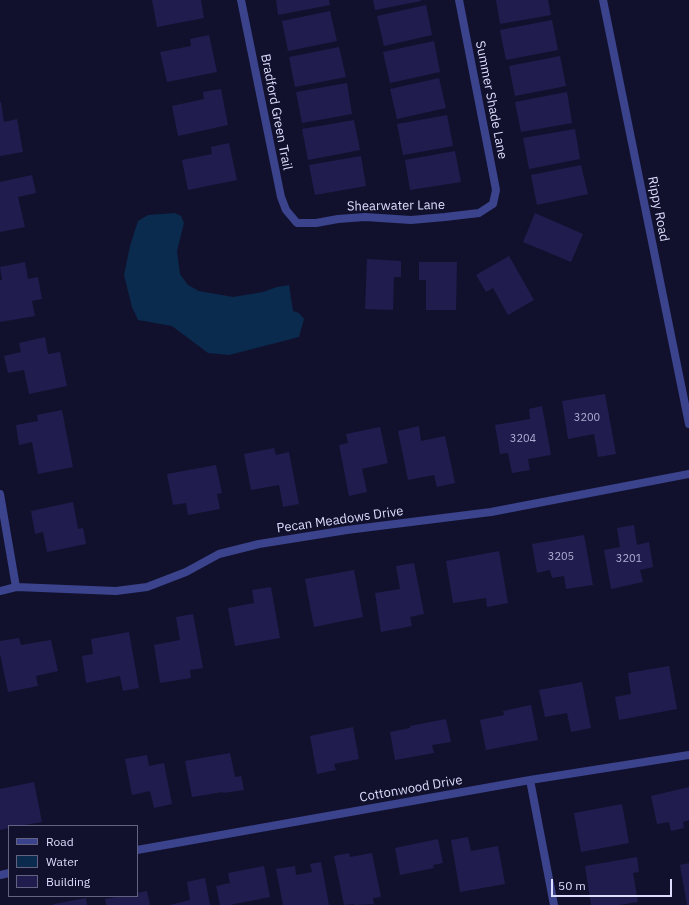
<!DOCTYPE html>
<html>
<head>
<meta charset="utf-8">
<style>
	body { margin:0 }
	#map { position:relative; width:689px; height:905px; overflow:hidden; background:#12112d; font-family:"IBM Plex Sans",sans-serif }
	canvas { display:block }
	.legend { position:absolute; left:8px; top:825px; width:130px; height:72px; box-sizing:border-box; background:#12112d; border:1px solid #636381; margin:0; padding:5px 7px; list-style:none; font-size:12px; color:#dddeff }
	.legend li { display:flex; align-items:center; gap:8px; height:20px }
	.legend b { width:20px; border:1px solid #636381 }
	.scale { position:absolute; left:551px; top:879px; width:121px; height:18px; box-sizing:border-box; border:2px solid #dddeff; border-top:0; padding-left:5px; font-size:12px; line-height:14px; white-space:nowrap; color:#dddeff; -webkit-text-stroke:3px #12112d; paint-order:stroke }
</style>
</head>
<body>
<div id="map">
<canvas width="689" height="905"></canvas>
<ul class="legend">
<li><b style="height:5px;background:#3b438d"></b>Road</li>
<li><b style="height:11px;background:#0a2b4d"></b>Water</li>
<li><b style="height:11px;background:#201c4e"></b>Building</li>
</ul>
<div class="scale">50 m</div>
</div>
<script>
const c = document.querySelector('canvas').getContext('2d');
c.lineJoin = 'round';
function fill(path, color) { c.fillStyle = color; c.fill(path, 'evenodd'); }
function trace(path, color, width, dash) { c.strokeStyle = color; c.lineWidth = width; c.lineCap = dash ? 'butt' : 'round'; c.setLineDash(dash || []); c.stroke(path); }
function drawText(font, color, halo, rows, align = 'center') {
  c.font = font + ' "IBM Plex Sans",sans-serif'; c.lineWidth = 3.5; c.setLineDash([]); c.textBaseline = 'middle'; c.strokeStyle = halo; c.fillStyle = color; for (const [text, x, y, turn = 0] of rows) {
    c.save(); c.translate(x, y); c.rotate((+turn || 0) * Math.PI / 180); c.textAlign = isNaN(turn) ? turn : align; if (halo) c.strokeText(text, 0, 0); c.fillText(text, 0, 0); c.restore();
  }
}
fill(new Path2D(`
	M175,213l6,3 3,7 -7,28 3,23 8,11 11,6 34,6 30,-5 14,-5 12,-2 4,26 6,2 5,6 -5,18 -70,18 -21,-2 -36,-27 -34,-6 -6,-13 -8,-32 6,-29 8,-25 10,-6z`), '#0a2b4d');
fill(new Path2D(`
	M152,0h49l3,18 -47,9z
	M276,0h53l1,5 -52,10z
	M373,0h48v1l-46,9z
	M496,0h52l3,15 -51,9z
	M426,5l6,30 -48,11 -7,-30z
	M330,11l7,30 -49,10 -6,-30z
	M552,20l6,30 -52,10 -6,-30z
	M209,35l8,37 -50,10 -7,-30 31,-6 -1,-7z
	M434,41l6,31 -50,11 -7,-31z
	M339,47l7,30 -51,10 -6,-30z
	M560,56l6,30 -51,10 -6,-30z
	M439,78l7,30 -49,11 -7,-30z
	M347,83l5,31 -50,9 -6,-31z
	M221,89l7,36 -50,11 -6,-30 32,-7 -1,-7z
	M567,92l5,31 -51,9 -6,-30z
	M0,102h1l3,20 13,-3 6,33 -23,4z
	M447,115l6,31 -50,9 -6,-31z
	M354,120l6,30 -52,10 -6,-31z
	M575,129l5,30 -51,10 -6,-31z
	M229,143l8,37 -49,10 -6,-30 30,-6 -1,-7z
	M455,151l6,31 -51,8 -5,-30z
	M361,156l5,30 -51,9 -6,-30z
	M581,165l7,29 -51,11 -6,-30z
	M32,175l4,18 -18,4 7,30 -25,5v-50z
	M535,213l48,21 -12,28 -48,-20z
	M509,256l25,44 -26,15 -15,-27 -7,4 -10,-17z
	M367,259l34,2v16h-7l-1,33 -28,-1z
	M25,262l3,17 10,-2 4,22 -10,2 3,15 -35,6v-42h2l-2,-13z
	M419,262h38l-1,48h-30v-30h-7z
	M45,337l3,17 12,-2 7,34 -38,8 -5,-24 -16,3 -4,-17 17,-4 -2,-9z
	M605,394l11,60 -18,3 -4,-23 -26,5 -6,-38z
	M542,406l9,49 -23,4 2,11 -18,3 -4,-20 -8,1 -5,-29 35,-6 -1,-10z
	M62,410l11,57 -35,7 -6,-32 -13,3 -3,-20 22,-4 -1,-6z
	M419,426l2,15 24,-5 10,47 -18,4 -3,-12 -26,5 -10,-49z
	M380,427l8,36 -26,6 5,23 -18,4 -10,-51 9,-2 -2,-9z
	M274,448l2,7 13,-3 10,52 -16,3 -4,-22 -28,5 -7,-36z
	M216,465l6,28 -5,1 3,15 -32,6 -2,-12 -13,2 -6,-31z
	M73,502l5,27 5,-1 3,16 -39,8 -4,-20 -8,2 -4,-23z
	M634,525l3,20 12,-3 4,25 -13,3 3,12 -32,7 -7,-39 16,-3 -3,-19z
	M584,535l9,50 -27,4 -2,-13 -12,2 -2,-8 -13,3 -5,-29z
	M499,551l9,52 -21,4 -1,-9 -33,5 -7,-42z
	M414,563l10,51 -14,3 2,9 -31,6 -6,-39 25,-4 -4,-23z
	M354,570l9,47 -49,10 -9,-48z
	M271,587l9,51 -45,8 -7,-38 26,-5 -2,-13z
	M193,614l10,54 -13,2 1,8 -31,5 -6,-38 26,-5 -4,-23z
	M129,632l10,56 -16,3 -3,-15 -34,7 -4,-27 11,-2 -2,-15z
	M19,638l2,7 30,-5 7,31 -22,5 2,10 -30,6 -8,-38v-13z
	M669,666l8,43 -58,11 -4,-23 16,-3 -3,-21z
	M582,682l9,46 -20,4 -4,-19 -22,4 -6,-27z
	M531,705l7,35 -52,10 -6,-30 24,-5 -1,-4z
	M446,719l5,23 -19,3 2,8 -39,7 -5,-28 20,-4v-2z
	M353,727l6,32 -25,5 2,6 -19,4 -7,-38z
	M230,753l5,24 6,-1 3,14 -21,3v-1l-31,5 -7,-36z
	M147,755l2,11 15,-3 8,41 -18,4 -4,-17 -18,4 -7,-36z
	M34,782l8,40 -23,4h-10v2l-9,2v-41z
	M689,787v33l-6,2 1,6 -13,3 -2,-9 -12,2 -6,-28z
	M622,804l7,39 -48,9 -7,-39z
	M468,837l3,14 27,-5 7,38 -45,8 -9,-52z
	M438,839l5,24 -10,2 1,3 -34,7 -5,-27z
	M349,853l1,4 22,-4 9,44 -8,1 1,6 -20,1v-1l-10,1 -10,-49z
	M637,857l2,15 -6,1 5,29 -19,3h-28l-6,-39z
	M321,862l8,43h-46l-7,-36 19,-3 1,9 16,-3 -2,-8z
	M689,863v42h-2l-7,-40z
	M264,866l6,31 -40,8h-10l-4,-19 14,-3 -2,-10z
	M205,878l5,27h-40l20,-5 -3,-18z
	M147,891l3,14h-44l-1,-6 17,-3h15v-3z
	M86,898l1,7h-33v-1z`), '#201c4e');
trace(new Path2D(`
	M241,0l40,197 5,13 11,13h19l22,-4 27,-2 46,3 34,-3 34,-4 14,-9 3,-14 -3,-16 -34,-174
	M603,0l86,424
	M0,494l16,93
	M0,591l16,-4 100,4 31,-4 39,-15 33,-18 40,-10 88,-14 144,-18 198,-38
	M530,780l24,125
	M137,850l393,-70 159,-25
	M0,875l9,-2`), '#3b438d', 8);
drawText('11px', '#aeaed3', null, [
	["3200",587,418],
	["3204",523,439],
	["3205",561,557],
	["3201",629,559]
]);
drawText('13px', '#dddeff', '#12112d', [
	["Summer Shade Lane",491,100,79],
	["Bradford Green Trail",276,112,79],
	["Shearwater Lane",396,206,-1],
	["Rippy Road",658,209,79],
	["Pecan Meadows Drive",340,520,-8],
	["Cottonwood Drive",411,789,-10]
]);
</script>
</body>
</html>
